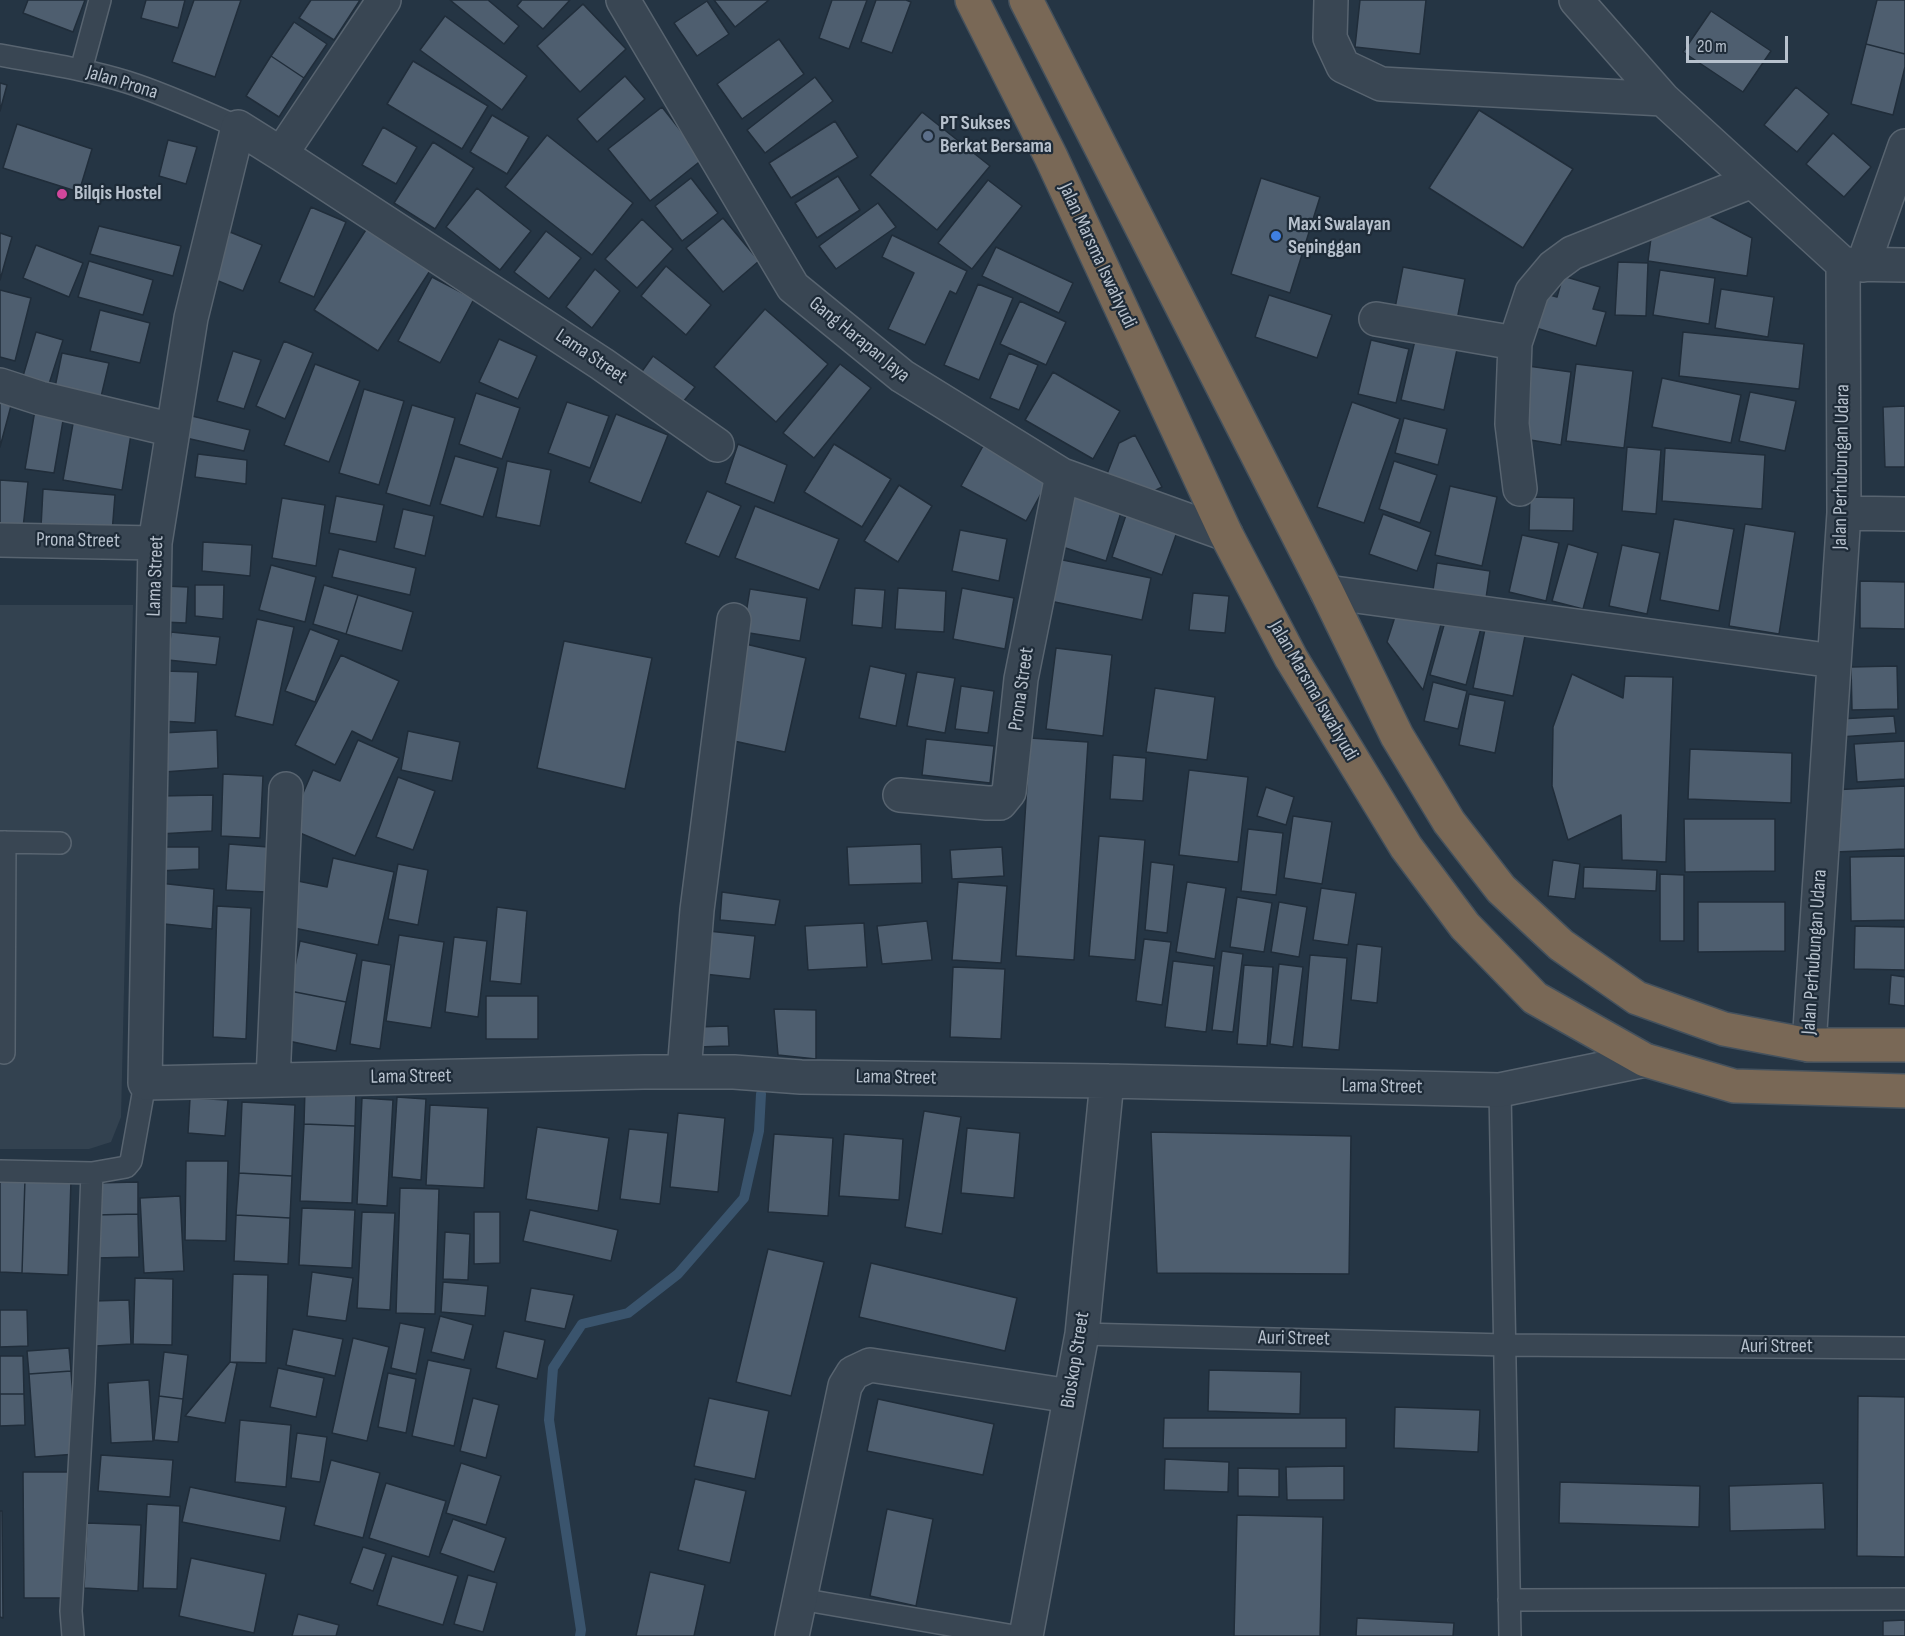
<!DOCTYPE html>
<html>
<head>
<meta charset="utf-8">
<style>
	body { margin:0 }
	#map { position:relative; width:1905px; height:1636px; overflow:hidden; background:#253544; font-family:"Sofia Sans Condensed",sans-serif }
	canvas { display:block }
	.scale { position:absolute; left:1686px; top:36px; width:102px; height:27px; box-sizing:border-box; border:3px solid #b7c1cd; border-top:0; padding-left:8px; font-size:18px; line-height:21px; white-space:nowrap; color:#b7c1cd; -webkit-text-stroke:4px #1e2b38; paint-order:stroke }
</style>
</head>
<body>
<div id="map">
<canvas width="1905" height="1636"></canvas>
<div class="scale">20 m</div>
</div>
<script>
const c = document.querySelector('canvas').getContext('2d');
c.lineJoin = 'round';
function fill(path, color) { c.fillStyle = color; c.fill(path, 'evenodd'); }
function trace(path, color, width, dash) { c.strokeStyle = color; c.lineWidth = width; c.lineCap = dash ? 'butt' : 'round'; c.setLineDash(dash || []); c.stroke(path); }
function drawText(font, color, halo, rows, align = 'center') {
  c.font = font + ' "Sofia Sans Condensed",sans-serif'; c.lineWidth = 4.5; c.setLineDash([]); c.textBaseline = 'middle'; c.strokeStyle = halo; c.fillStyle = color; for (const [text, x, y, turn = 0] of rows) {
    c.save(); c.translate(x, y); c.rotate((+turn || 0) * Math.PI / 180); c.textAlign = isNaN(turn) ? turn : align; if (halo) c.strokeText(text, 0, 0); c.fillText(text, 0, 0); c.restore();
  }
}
fill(new Path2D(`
	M0,605h133l-12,512 -10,25 -22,7h-89z`), '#334250');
trace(new Path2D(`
	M580,1636l1,-6 -32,-210 4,-52 29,-44 46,-11 50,-39 66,-76 15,-67 2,-37`), '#3a546d', 10);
const building = new Path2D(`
	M28,0h57l-12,32 -50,-19z
	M146,0h39l-7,28 -37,-10z
	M194,0h47l-26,77 -43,-15z
	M311,0h49l-26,40 -35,-22z
	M450,0h38l31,26 -15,18z
	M522,0h48l-27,29 -26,-23z
	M714,0h55l-34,27z
	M832,0h35l-18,49 -30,-11z
	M876,0h30l5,2 -19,51 -31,-11z
	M1360,0h66l-6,54 -65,-7z
	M1877,0h28v54l-39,-10z
	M707,1l22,33 -32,22 -23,-33z
	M583,4l43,45 -46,43 -43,-46z
	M1711,11l60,40 -28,41 -60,-40z
	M445,16l82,60 -25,34 -82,-60z
	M294,22l33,22 -23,34 -33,-22z
	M779,39l25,35 -62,45 -25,-35z
	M1866,44l39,10v13l-12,48 -42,-11z
	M271,56l33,22 -25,39 -33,-21z
	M413,61l75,45 -26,43 -75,-45z
	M625,76l20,23 -48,43 -20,-23z
	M815,77l18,24 -68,52 -18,-23z
	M0,83l7,2 -7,26z
	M1796,87l33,27 -32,38 -33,-27z
	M662,107l41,52 -53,42 -42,-52z
	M1479,110l94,59 -50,79 -94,-60z
	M922,112l68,54 -53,64 -67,-55z
	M492,115l37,22 -22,37 -37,-22z
	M835,121l23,36 -67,41 -22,-35z
	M17,124l75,25 -13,43 -76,-24z
	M383,127l34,20 -21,37 -34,-19z
	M1833,133l38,34 -27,30 -38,-33z
	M547,135l86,68 -41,52 -87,-68z
	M168,140l29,7 -11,37 -27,-8z
	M433,142l41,26 -39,61 -41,-26z
	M838,176l22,34 -43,28 -22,-35z
	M691,178l27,35 -36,28 -27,-35z
	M1261,178l59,19 -30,96 -59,-19z
	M988,180l34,26 -50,63 -34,-26z
	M477,188l54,43 -31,39 -54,-43z
	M878,203l18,24 -60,42 -17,-23z
	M311,207l35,15 -32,75 -35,-15z
	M1698,210l54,28 -5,38 -99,-15 3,-23z
	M723,218l36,43 -36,31 -37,-44z
	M642,219l31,30 -36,39 -32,-29z
	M371,222l64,41 -57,88 -64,-41z
	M99,226l82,20 -8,30 -83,-22z
	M546,231l35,27 -32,41 -35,-27z
	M230,232l32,13 -19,46 -32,-13z
	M0,233l12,4 -12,43z
	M892,235l75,36 -11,23 -6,-3 -25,54 -37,-16 26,-56 -32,-16z
	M36,245l47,18 -14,34 -46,-19z
	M996,247l77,36 -14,30 -77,-37z
	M89,261l64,19 -10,35 -65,-18z
	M1618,262l30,1 -2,53 -31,-1z
	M666,266l45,39 -25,30 -45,-39z
	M1403,267l62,12 -9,46 -62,-12z
	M595,269l25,22 -28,37 -26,-21z
	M1660,270l55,8 -6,46 -56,-9z
	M1563,276l37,11 -7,22 13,3 -10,34 -60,-18 10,-34 11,3z
	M432,277l42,22 -34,64 -42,-22z
	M978,284l35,14 -34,82 -35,-15z
	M1721,289l53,8 -6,40 -53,-9z
	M0,290l31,8 -16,63 -15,-4z
	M1269,295l63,20 -15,43 -62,-21z
	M1020,301l46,21 -20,43 -46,-21z
	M765,309l63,55 -52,58 -62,-55z
	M100,310l50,13 -10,40 -50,-12z
	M36,332l27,8 -14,44 -26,-8z
	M1683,332l121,12 -5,45 -120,-13z
	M1416,336l42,9 -14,65 -43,-10z
	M499,339l38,17 -19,43 -39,-17z
	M1371,340l38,9 -13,54 -38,-9z
	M284,341l29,12 -28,66 -29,-13z
	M233,351l28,9 -17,49 -27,-8z
	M62,353l47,10 -9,38 -46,-9z
	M1009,353l29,12 -19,45 -29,-12z
	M653,356l42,31 -16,20 -41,-30z
	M315,364l45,17 -31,81 -45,-17z
	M840,364l31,24 -57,70 -31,-25z
	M1576,364l57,7 -9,77 -58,-7z
	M1528,366l43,6 -10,73 -43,-7z
	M1053,372l67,39 -27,48 -68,-39z
	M1662,378l79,17 -10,48 -79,-16z
	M364,389l40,12 -25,84 -40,-12z
	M1750,392l46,9 -11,50 -46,-10z
	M476,393l44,15 -18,51 -43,-15z
	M0,399l12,3 -12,45z
	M567,402l42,14 -19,52 -42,-15z
	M1352,402l48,17 -36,104 -47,-16z
	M412,405l43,13 -25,88 -44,-13z
	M1905,406v61h-20l-2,-60z
	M35,410l29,5 -10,58 -29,-4z
	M616,414l52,21 -27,68 -52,-21z
	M192,416l58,14 -6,21 -58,-13z
	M74,418l58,10 -10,62 -59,-10z
	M1404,418l43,11 -9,36 -43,-12z
	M1135,435l27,52 -16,8 -39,-21 12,-31z
	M738,444l49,21 -13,38 -49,-20z
	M834,444l57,35 -29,48 -58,-35z
	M983,446l65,35 -22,40 -65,-35z
	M1627,447l34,3 -5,64 -34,-3z
	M1665,448l100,7 -3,54 -100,-8z
	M198,454l49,6 -1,24 -51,-7z
	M455,456l43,12 -15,49 -43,-13z
	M507,461l44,9 -11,56 -44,-9z
	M1394,461l43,14 -17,48 -41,-14z
	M0,480l28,2 -5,46 -23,-2z
	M899,485l33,21 -34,56 -34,-21z
	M1450,486l47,11 -15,69 -47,-11z
	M43,489l72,6 -3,38 -71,-6z
	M707,491l34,15 -22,51 -34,-14z
	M1070,492l52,17 -16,52 -53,-17z
	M336,496l48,9 -8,37 -47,-9z
	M1530,497l44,1 -1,33 -44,-1z
	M282,498l43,7 -9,61 -44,-8z
	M755,506l84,33 -20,51 -84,-32z
	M403,509l31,7 -9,40 -31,-8z
	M1383,514l48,18 -14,39 -48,-17z
	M1126,515l51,17 -15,43 -50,-18z
	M1674,519l60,10 -15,82 -59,-11z
	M1745,524l50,8 -16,102 -50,-8z
	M960,530l47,9 -8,42 -47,-10z
	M1522,535l37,8 -13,58 -37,-9z
	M203,542l49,3 -2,31 -48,-5z
	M1568,544l30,9 -15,56 -31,-8z
	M1622,545l38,8 -13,61 -38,-8z
	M339,549l77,19 -6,27 -78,-18z
	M1053,558l98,20 -9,42 -97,-20z
	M1437,563l53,8 -4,27 -53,-8z
	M271,565l45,12 -11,45 -46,-12z
	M1860,581l45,1v47l-45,-1z
	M195,585h29l-1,34 -28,-3z
	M324,585l34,10 -12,39 -33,-10z
	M164,586l24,1 -2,36 -23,-1z
	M855,588l30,2 -3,38 -30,-3z
	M898,588l48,3 -2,41 -49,-3z
	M962,588l52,10 -9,51 -52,-10z
	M750,589l57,9 -7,43 -57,-9z
	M1193,593l36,3 -4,37 -36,-3z
	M358,595l55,17 -11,39 -56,-17z
	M1398,607l44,14 -19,69 -36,-48z
	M1446,618l35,10 -15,57 -36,-10z
	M257,619l37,8 -21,98 -38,-9z
	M1486,624l40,7 -13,65 -40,-8z
	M310,629l29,11 -24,62 -30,-11z
	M171,632l49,5 -4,28 -48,-5z
	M564,641l88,17 -27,131 -88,-21z
	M741,643l65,15 -21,94 -65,-14z
	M1056,648l56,7 -9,81 -57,-7z
	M341,655l58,26 -27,60 -20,-10 -17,34 -40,-20z
	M870,666l36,8 -10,52 -37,-8z
	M1897,666l1,43 -46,1 -1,-43z
	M164,671l34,1 -3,51 -34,-2z
	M917,672l38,6 -10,55 -38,-7z
	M1572,674l51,24 2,-22 48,1 -7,185 -44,-2 -1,-45 -53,25 -16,-54 1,-59z
	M1433,682l34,9 -9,38 -34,-8z
	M961,686l33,5 -6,42 -33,-4z
	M1155,688l60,9 -8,63 -61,-8z
	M1469,694l36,7 -10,52 -36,-8z
	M1894,716l2,17 -56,4 -1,-18z
	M217,730l1,38 -54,4 -2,-39z
	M408,731l52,11 -8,39 -51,-11z
	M1030,738l58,4 -14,218 -58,-4z
	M926,739l68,7 -4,37 -68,-8z
	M358,740l41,18 -44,98 -67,-28 25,-58 27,11z
	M1905,741v38l-48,3 -3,-38z
	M1690,749l102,4 -1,50 -103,-4z
	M1113,755l33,3 -3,43 -33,-2z
	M1189,770l59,7 -10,85 -59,-7z
	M223,774l40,2 -3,62 -39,-2z
	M398,777l37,14 -22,59 -37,-13z
	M1905,786v63l-70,3 -3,-62z
	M1266,787l28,10 -8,28 -29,-9z
	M213,795l-1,36 -53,3 1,-38z
	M1293,816l39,6 -10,62 -38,-6z
	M1684,819h91v52l-90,1z
	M1248,829l35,4 -7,62 -35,-4z
	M1099,836l46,4 -10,120 -46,-4z
	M229,844l39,3 -2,45 -40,-2z
	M921,844l1,39 -73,2 -2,-38z
	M158,847h41v22l-41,2z
	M1002,847l2,29 -52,3 -2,-29z
	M1905,856v64l-54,1 -1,-64z
	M333,858l61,14 -16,73 -94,-19 9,-46 34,7z
	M1553,860l27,4 -5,35 -27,-3z
	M1151,862l23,3 -7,68 -22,-3z
	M398,864l30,6 -10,55 -30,-6z
	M1584,867l73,3 -1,21 -73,-3z
	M1660,874l24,1v66h-24z
	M958,882l49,4 -6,77 -49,-3z
	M1187,882l39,6 -11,71 -39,-7z
	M159,883l55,6 -2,40 -57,-6z
	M1321,888l35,5 -8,52 -35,-5z
	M722,892l58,8 -5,25 -55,-5z
	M1237,897l35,6 -8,49 -34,-5z
	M1279,902l28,5 -8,50 -28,-5z
	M1698,902h87v49l-87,1z
	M217,906l34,2 -5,131 -33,-2z
	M497,907l30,4 -6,73 -31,-3z
	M927,921l5,39 -50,4 -5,-38z
	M864,923l3,44 -59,3 -3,-44z
	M1855,926l50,1v43l-51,-1z
	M699,930l56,6 -5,43 -55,-6z
	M399,935l45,7 -13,86 -45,-7z
	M454,937l33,4 -9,76 -33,-5z
	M1144,939l27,3 -9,63 -26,-4z
	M300,941l57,13 -11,48 -56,-11z
	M1357,944l25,3 -5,56 -26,-3z
	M1222,951l21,3 -10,78 -21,-2z
	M1310,955l37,3 -8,92 -37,-3z
	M362,960l29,5 -11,84 -30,-5z
	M1173,961l41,5 -8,66 -41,-5z
	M1279,964l24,3 -10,80 -23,-3z
	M1244,965l29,2 -6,79 -30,-2z
	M953,967l52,2 -4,70 -51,-2z
	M1891,975l14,2v29l-16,-2z
	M290,991l56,11 -10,49 -57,-12z
	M486,996h52v43h-52z
	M774,1009l42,1v49l-38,-4z
	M728,1026l1,20 -32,1 -1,-20z
	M305,1088l51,2 -1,36 -51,-2z
	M397,1097l29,2 -5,81 -29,-3z
	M190,1098l38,2 -3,36 -37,-3z
	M362,1098l31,2 -6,106 -30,-2z
	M242,1102l53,3 -3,71 -53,-3z
	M430,1105l58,3 -4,80 -58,-3z
	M924,1111l37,6 -19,117 -37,-7z
	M678,1113l47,5 -7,74 -48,-5z
	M304,1124l51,2 -3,77 -52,-2z
	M537,1127l72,11 -11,73 -72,-12z
	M967,1128l53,5 -6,65 -53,-5z
	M629,1129l39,4 -8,71 -40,-5z
	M1151,1132l200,4 -2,138 -192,-1z
	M774,1134l59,4 -5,78 -60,-4z
	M844,1134l59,5 -4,61 -60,-4z
	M186,1161h42l-2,80 -41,-1z
	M239,1173l53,3 -2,42 -54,-3z
	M0,1178l25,1 -3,94 -22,-1z
	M25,1179l46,1 -3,95 -46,-2z
	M138,1182v32l-43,1v-32z
	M400,1188l39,1 -4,125 -39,-1z
	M180,1196l4,75 -40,2 -4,-75z
	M302,1208l53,2 -3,58 -53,-3z
	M530,1210l88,20 -7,31 -88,-20z
	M362,1212l33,1 -5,97 -33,-2z
	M474,1212h26v51l-26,1z
	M138,1214l1,43 -43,1 -1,-43z
	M236,1215l54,3 -2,46 -54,-3z
	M445,1232l25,2 -2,46 -25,-1z
	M768,1249l56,13 -33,134 -55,-14z
	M871,1263l146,35 -12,53 -146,-34z
	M312,1272l41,6 -7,43 -39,-5z
	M233,1274l35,1 -2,88 -36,-1z
	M135,1278l38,1 -1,66 -39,-1z
	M443,1282l45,4 -3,30 -44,-4z
	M531,1288l43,7 -9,34 -40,-8z
	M129,1300l2,44 -35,2 -3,-45z
	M0,1310h27l1,36 -28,1z
	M440,1316l33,9 -9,35 -33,-8z
	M400,1323l25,5 -9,46 -25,-6z
	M293,1329l50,10 -8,37 -49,-11z
	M504,1331l41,9 -8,39 -41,-11z
	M353,1338l36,9 -22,94 -35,-8z
	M69,1348l2,23 -42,3 -2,-23z
	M164,1352l24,3 -5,44 -24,-3z
	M0,1356h23l1,38h-24z
	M428,1360l43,9 -17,77 -42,-10z
	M230,1362l7,1 -12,60 -40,-7z
	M278,1368l46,10 -8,39 -46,-10z
	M1209,1370l92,2 -1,42 -92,-3z
	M71,1371l6,83 -42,3 -6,-83z
	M388,1373l28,6 -10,54 -28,-6z
	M149,1380l4,61 -42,2 -3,-60z
	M0,1394h24l1,31 -25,1z
	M159,1396l24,3 -5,43 -24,-2z
	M1858,1396l47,1v160l-48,-1z
	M473,1398l26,7 -13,53 -26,-7z
	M709,1398l60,13 -14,68 -61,-13z
	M878,1399l116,25 -11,51 -116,-24z
	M1395,1407l85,3 -2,42 -84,-4z
	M1164,1418h182v30h-183z
	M240,1420l51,5 -5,62 -51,-5z
	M297,1433l30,4 -7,45 -29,-4z
	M101,1455l72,5 -3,37 -72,-6z
	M1165,1459l64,3 -1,30 -64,-2z
	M331,1460l49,13 -17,65 -49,-13z
	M461,1463l40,13 -15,49 -40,-12z
	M1344,1466v34h-57l-1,-33z
	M1238,1468l41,1v28l-41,-1z
	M23,1472h45v126h-44z
	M695,1479l51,12 -16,72 -52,-13z
	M1560,1482l140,4 -1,41 -140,-4z
	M386,1483l60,18 -17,56 -60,-19z
	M1823,1483l2,46 -95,2 -1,-45z
	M190,1487l96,20 -6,34 -98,-19z
	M147,1504l33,2 -3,83 -34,-1z
	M887,1509l46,10 -17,87 -46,-10z
	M0,1511h2l1,107 -3,-1z
	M1237,1515l86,2 -3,119h-86z
	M453,1519l53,19 -12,34 -54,-19z
	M87,1523l54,2 -3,66 -54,-3z
	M363,1547l23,7 -13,37 -23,-8z
	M392,1556l66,20 -15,49 -66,-20z
	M191,1558l75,16 -12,59 -75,-17z
	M650,1572l55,13 -11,51h-58z
	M468,1575l29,8 -14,49 -29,-8z
	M298,1614l41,11 -3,11h-44z
	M1357,1618l97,5 -1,13h-97z
	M1905,1620v16h-22v-15z`);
fill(building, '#4e5e6f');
trace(building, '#202d3a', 1.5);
const lane = new Path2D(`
	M0,55c42,8 86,14 127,27 38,12 75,29 111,45
	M81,70l19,-70
	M0,842l60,1
	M4,1053l1,-211
	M1500,1090l10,546
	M0,1171l92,2 34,-6 5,-6 14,-78
	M1082,1334l423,11 400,3
	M800,1599l214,37
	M1509,1600l396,-1
	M73,1636l-2,-25 13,-228 8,-210`);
const street = new Path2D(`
	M384,0l-103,154 -43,-27 -47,191 -36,225 -10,540 499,-11h90l67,5 306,4 393,9 145,-30
	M623,0l170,287 109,89 160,99 164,59
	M1331,0l-1,38 13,28 38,18 282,15
	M1576,0l87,99 180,165 1,249 -35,532
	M281,154l321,210 115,81
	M1843,264l62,1
	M1863,265l42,-119
	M1376,319l139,24
	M0,385l40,13 133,32
	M1520,489l-8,-65 3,-81 17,-51 21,-25 19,-14 180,-72
	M1844,513l61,1
	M0,540l155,3
	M1327,592l507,69
	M900,795l87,8h13l9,-11 12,-113 41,-204
	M684,1072l13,-162 37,-290
	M273,1080l13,-291
	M792,1636l53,-250 8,-13 17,-8 200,31
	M1026,1636l56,-302 25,-253`);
const highway = new Path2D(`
	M972,0l79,157 175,377 65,124 115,189 59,79 70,72 110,62 89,26 171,5
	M1026,0l301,592 70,144 52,86 52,67 60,56 76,53 87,31 85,16h96`);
trace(lane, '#586470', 24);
trace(street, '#586470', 36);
trace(highway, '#44515d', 36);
trace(lane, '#394653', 21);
trace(street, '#394653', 33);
trace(highway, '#796856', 33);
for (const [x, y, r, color] of [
	[928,136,6,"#5c6f8a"],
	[62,194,6,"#d1479c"],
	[1276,236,6,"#3f7fe0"]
]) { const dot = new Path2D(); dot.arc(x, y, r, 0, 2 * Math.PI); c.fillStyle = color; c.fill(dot); trace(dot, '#1e2b38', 2); }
drawText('20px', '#b7c1cd', '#1e2b38', [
	["Jalan Prona",122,83,17],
	["Jalan Marsma Iswahyudi",1097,256,65],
	["Gang Harapan Jaya",859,340,39],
	["Lama Street",591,357,34],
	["Jalan Perhubungan Udara",1842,467,-89],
	["Prona Street",78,541,1],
	["Lama Street",156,576,-88],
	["Prona Street",1022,689,-82],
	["Jalan Marsma Iswahyudi",1313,691,60],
	["Jalan Perhubungan Udara",1815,952,-86],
	["Lama Street",411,1077,-1],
	["Lama Street",896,1078,1],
	["Lama Street",1382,1087,1],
	["Auri Street",1294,1339,1],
	["Auri Street",1777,1347],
	["Bioskop Street",1076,1360,-81]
]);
drawText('bold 20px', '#b7c1cd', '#1e2b38', [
	["PT Sukses",940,124],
	["Berkat Bersama",940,147],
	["Bilqis Hostel",74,194],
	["Maxi Swalayan",1288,225],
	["Sepinggan",1288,248]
], 'left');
</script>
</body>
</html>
